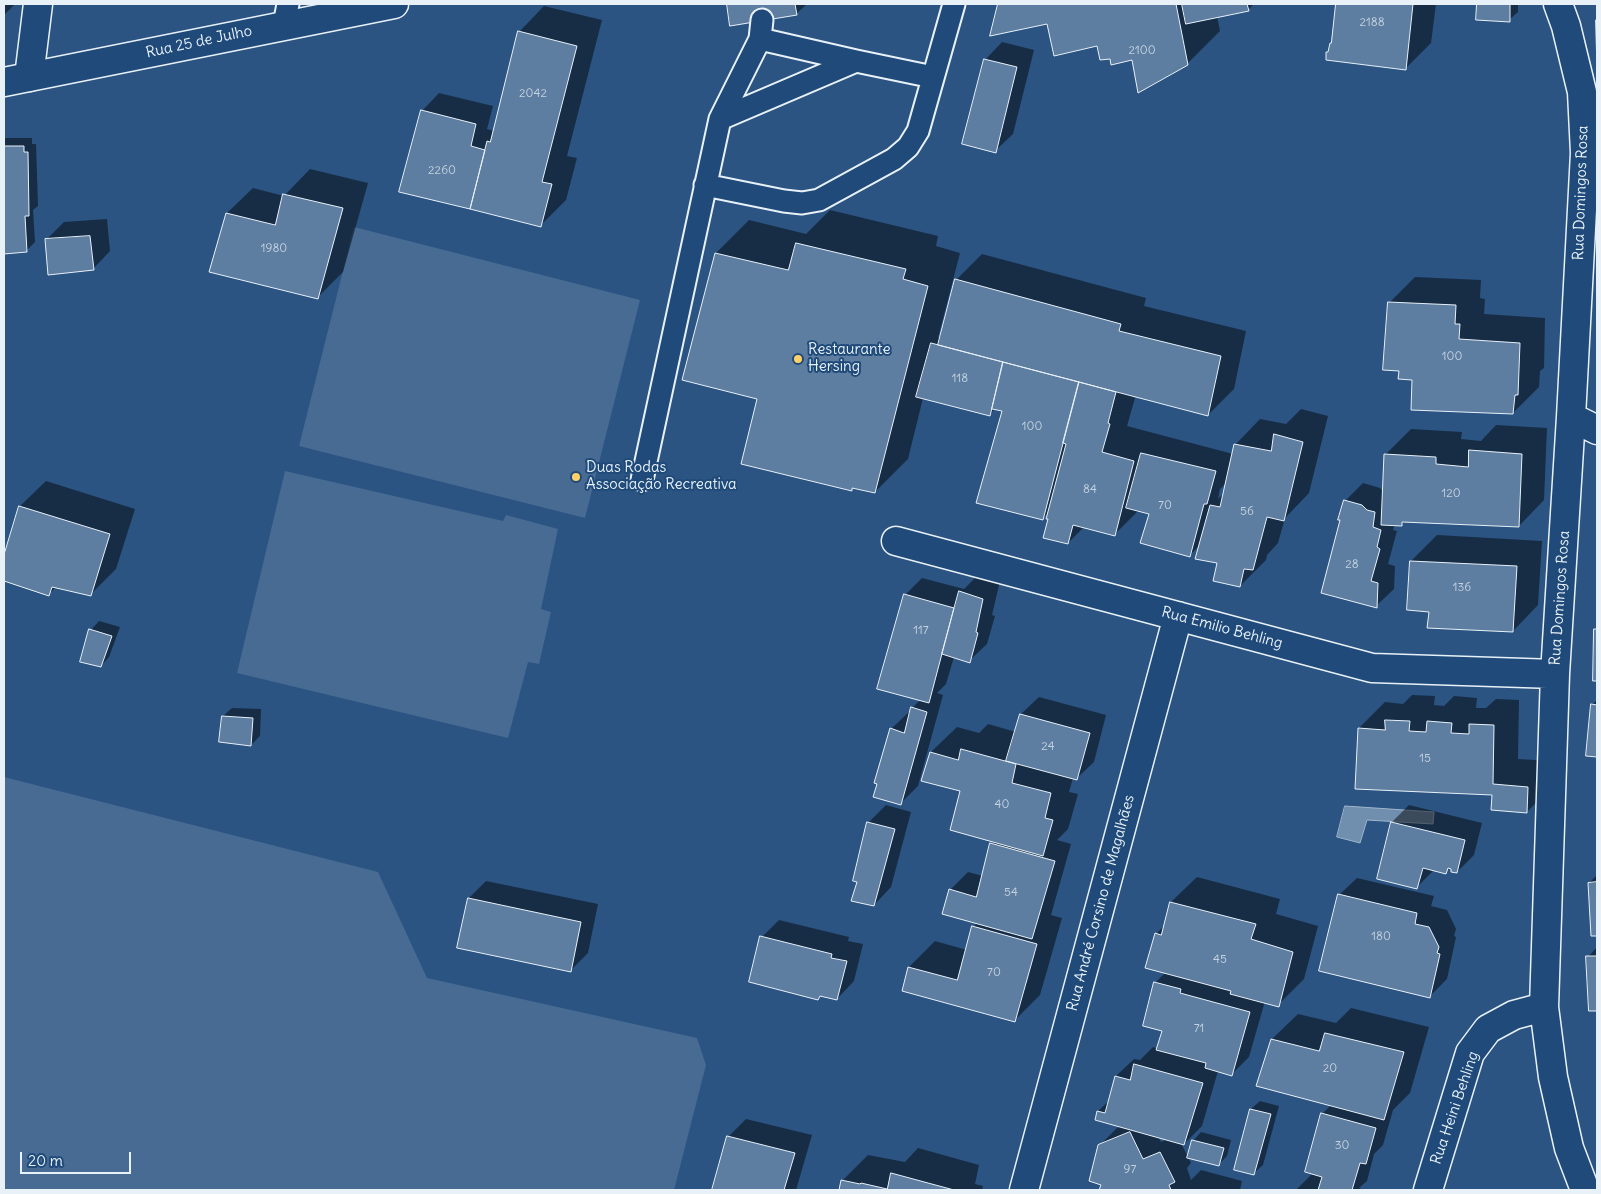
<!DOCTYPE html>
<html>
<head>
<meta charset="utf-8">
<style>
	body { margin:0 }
	#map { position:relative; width:1601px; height:1194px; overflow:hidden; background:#2b5482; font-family:Delius,sans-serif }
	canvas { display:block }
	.frame { position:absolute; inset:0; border:5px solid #e8f1f8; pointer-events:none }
	.scale { position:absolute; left:20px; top:1152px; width:111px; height:22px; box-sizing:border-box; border:2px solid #e8f1f8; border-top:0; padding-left:6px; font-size:15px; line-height:18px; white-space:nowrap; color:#e8f1f8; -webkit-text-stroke:4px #1f4a7a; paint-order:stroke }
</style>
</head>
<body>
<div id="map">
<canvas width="1601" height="1194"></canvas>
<div class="frame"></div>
<div class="scale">20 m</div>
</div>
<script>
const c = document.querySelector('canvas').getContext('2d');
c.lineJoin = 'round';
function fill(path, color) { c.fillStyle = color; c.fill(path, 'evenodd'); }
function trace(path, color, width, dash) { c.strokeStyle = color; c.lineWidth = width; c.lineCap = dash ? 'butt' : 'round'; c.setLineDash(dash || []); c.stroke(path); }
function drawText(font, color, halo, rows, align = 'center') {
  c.font = font + ' Delius,sans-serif'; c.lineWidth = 4; c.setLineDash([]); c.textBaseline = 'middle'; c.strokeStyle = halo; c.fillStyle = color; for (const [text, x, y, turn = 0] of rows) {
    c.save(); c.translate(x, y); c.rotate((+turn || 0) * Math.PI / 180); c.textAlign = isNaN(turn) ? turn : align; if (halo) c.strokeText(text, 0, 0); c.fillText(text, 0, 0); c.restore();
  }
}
fill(new Path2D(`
	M354,227l286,73 -55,218 -286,-72z
	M285,471l218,50 3,-6 52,14 -17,80 10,3 -12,52 -11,-2 -20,76 -271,-65z
	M4,777l374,95 49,106 270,60 9,27 -32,125h-670z`), '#476b93');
const water = new Path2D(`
	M1345,806l89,6 -1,12 -66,-4 -7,23 -23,-6z`);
fill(water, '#708ead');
trace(water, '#a0b6cb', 1);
fill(new Path2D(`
	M4,4h11l-11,11z
	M728,4h79l-11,10 -64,10z
	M999,4h255l-6,6 -31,6 3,15 -33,33 -76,-7 -13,-12 -50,-22 -57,12z
	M1337,4h99l-5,39 -26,26 -78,-16 6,-12z
	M1478,4h40v8l-9,8 -31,-2z
	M544,6l58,14 -35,136 10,2 -11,42 -26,26 -118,-115 17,-18 54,13 -6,23 7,2 25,-99z
	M1002,42l32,8 -21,84 -18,17 -10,-91z
	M4,138h28v6h4l2,62 -5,4 2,32 -9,9 -22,1z
	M310,169l58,14 -25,89 -26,26 -90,-85 26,-25 31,8z
	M830,210l108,26 -2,10 24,7 -22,85 4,-4 14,-54 26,-26 164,44 -2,8 102,25 -12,58 -26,26 -74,-20 -1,2 2,1 -8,28 106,28 2,-9 25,-26 26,5 15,-15 27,7 -19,77 -24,25 -7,25 -11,12 -1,5 -26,26 -40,-41 -10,10 -40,-42 -11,-3 -25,25 -30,-8 -16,16 -19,-25v-6l-6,6 -39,-108 -8,-2 -7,7 -66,-17 -15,61 -33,33 -21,-5 -3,2 -92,-91 -43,-145 33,-33 57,14zM1226,483l-1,9 -7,7 2,-10z
	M107,219l3,32 -17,18 -47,-29 18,-18z
	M1415,277l66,3 -1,18 5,1 -1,15 61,4 -1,50 -4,3 -1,16 -26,26 -99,-34 -14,-9 -11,-67z
	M1496,425l51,3 -3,72 -25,26 -114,-5 -4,4 -6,-1 -2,6 4,1 -9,33 7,2 -1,23 -18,17 -31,-105 18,-18 17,5 4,5 1,-38 26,-26 51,3 -1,7 20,2z
	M46,481l89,28 -19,60 -26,26 -34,-8 -7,7 -45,-15v-20l16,-53z
	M1437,535l105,6 -4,64 -25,26 -83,-20 -19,-50z
	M978,575l22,6 -8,34 3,1 -8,28 -18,17 -15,-4 -8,27 -9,9 6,2 -25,91 -17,17 -10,-74 18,-17h2l1,-4 9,-9 -16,-104 17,-17 42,11z
	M99,621l21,6 -11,30 -8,9 -10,-36z
	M1597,628v52h-3l2,-50z
	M1412,695l23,1 -1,9 10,1 10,-10 23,2 -1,10h10l10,-9 23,1 -1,59 35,2 -1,25 -25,26 -34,-18 -134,-66 26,-26 18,2z
	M1039,697l67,18 -12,47 -18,17 -3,-1 -4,14 9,2 -10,35 -11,11 14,4 -20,71 11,3 -22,77 -26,26 -111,-30 6,-24 26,-26 32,9 6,-23 4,-4 -27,-33 18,-18 15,4 8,-32 3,-3 -32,-51 -31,-38 26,-25 22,6 9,-9 28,8 5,-18z
	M1597,700v56l-9,-1 4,-50z
	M232,708l29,1 -1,27 -9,9 -28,-29z
	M886,805l25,7 -20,75 -17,18 -15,-24 10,-59z
	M1409,805l73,18 -8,32 -17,17 -7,-4 -4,4 -12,-2 -17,17 -25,-65z
	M1597,875v59l-5,1 -3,-52z
	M1197,877l83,22 -4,15 42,12 -14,53 -26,26 -13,-4 -16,56 -17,17 -14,-3 -16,55 -18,18 -3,-1 10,20 -4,5 4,12 10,-10 41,11 -2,9h-139l1,-6 -3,-38 18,-18 5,-2 -24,-15 12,-11 6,-24 18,-17 6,1 13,-13 5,2 6,-19 -9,-47 11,-11 -10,-38 9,-9 6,-23zM1158,1136l10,3 -7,3z
	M1357,878l77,18 -3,10 16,4 9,19 -2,7 2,1 -9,42 -18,18 -90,-102z
	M486,881l112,23 -10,49 -17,17 -112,-23 10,-49z
	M779,920l70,17 -1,4 15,3 -9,37 -17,18 -16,-4 -3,4 -56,-62z
	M1597,947v63h-6l-3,-53z
	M1351,1008l78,19 -19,66 -17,17 -10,35 -9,9 -7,27 -8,7 5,2h-68l17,-17 9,-59 9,-9 -59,-66 26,-25 38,9z
	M1260,1101l19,5 -16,59 -9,8 -18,-4 15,-60z
	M746,1119l66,16 -16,55h-83l15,-53z
	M1201,1132l30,8 -4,16 -9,9 -25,-24z
	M918,1148l61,17 -4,19 8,2 -1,4h-142l2,-9 26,-26 37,7z`), '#0007');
const building = new Path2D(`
	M727,4h68l2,11 -67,11z
	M998,4h178l12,61 -50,28 -6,-33 -21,5 -1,-6 -10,1 -3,-14 -43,10 -7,-32 -57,12z
	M1182,4h65l2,7 -63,13z
	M1336,4h77l-7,66 -80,-10v-8h2l2,-9h1z
	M1477,4h33v18l-34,-2z
	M1596,20h1v49z
	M518,31l59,15 -35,136 10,2 -11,43 -71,-18 17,-68 3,1z
	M984,59l33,8 -21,86 -34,-9z
	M421,110l55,14 -5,22 14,4 -15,59 -71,-17z
	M4,146h20v6h4l1,64h-4l2,36 -23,2z
	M283,194l60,14 -25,91 -109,-27 17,-59 49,12z
	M90,236l4,34 -46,5 -3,-36z
	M796,243l110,26 -3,10 25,7 -53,207 -23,-5v3l-111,-27 16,-65 -75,-19 33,-127 73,17z
	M955,279l166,45 -2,7 102,25 -13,60 -270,-71z
	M1388,302l68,3 -1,19h5l-1,15 61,4 -2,52h-3l-2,19 -102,-4 1,-30 -14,-1 1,-8 -16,-1z
	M931,343l72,19 -13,54 -74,-19z
	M1003,362l76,20 -36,138 -67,-17 26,-92 -10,-2z
	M1079,382l37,10 -8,31 2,1 -8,28 32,9 -19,75 -42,-11 -5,19 -25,-6 5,-19h-2l20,-75 -3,-1z
	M1274,434l29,8 -19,79 -17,-4 -14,53 -9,-1 -4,18 -27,-6 4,-18 -22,-4 15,-54 10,2 14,-63 37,7z
	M1469,450l53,4 -3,73 -117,-5v4l-21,-1 3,-71 52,3v7l32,3z
	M1141,453l75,18 -9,33h-3l-14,53 -50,-14 9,-29 -23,-6z
	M1344,500l18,5 5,5 8,2 -2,15 8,3 -4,17 3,2 -9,32 7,2 -1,25 -56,-15 19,-73h-2z
	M19,506l91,28 -19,62 -39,-9 -3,9 -45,-15v-26z
	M1410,561l107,5 -4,66 -86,-4 2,-16 -22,-2z
	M959,591l24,8 -7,33 2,1 -8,30 -28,-9z
	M904,594l50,14 -25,95 -52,-14z
	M89,629l23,7 -11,31 -21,-5z
	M1594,629h3v52h-4z
	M1591,704l6,1v52l-11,-1z
	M911,707l16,5 -26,93 -28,-8 4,-13 -3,-1 16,-55 14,5z
	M1020,714l70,19 -13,47 -71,-19z
	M222,716l31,2 -2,28 -32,-4z
	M1385,720l25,1 -1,10 17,1 1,-11 25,2 -1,10 18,1v-10l25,1 -1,59 35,3 -1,26 -36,-3 1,-15 -137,-6 3,-61 27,2z
	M961,749l55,15 -4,19 39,10 -6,25 8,2 -10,36 -93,-26 10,-39 -39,-10 9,-29 28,8z
	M867,822l28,7 -21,77 -23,-5 6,-19 -4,-1z
	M1391,822l74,18 -8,33 -6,-1v-3l-3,-1 -2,6 -23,-6 -6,21 -40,-10z
	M990,843l65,18 -23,78 -90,-25 7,-25 27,8z
	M1597,882v54h-6l-3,-53z
	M1338,894l79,19 -2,11 14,3 10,20 -2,6 3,1 -10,44 -111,-27z
	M468,898l113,24 -10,50 -114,-24z
	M1170,902l86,22 -5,15 42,13 -14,55 -49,-13 1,-3 -86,-23 10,-35 6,2z
	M972,926l65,18 -22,78 -113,-31 6,-24 49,13z
	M760,936l72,18 -1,4 16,3 -10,39 -17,-4 -2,4 -69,-18z
	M1586,956h11v55h-8z
	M1154,982l27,7 -1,4 70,19 -18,64 -27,-8 1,-5 -50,-13 6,-19 -19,-5z
	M1325,1033l79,19 -20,68 -128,-34 15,-47 48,12z
	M1134,1064l69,19 -19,62 -89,-25 2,-9 8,2 10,-37 15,4z
	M1250,1109l21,5 -17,61 -20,-5z
	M1321,1113l55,15 -10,36 -6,-1 -8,27h-34l4,-13 -17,-5z
	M1130,1132l13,27 17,-7 15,30 -6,3 2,5h-72l2,-5 -12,-4 9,-36z
	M727,1136l68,17 -11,37h-72z
	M1192,1140l32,8 -5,18 -32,-8z
	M891,1173l63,17h-115l2,-10 19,4 1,-1 26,6z`);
fill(building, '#5d7da1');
trace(building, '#e8f1f8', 1);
const lane = new Path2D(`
	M284,25l4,-21
	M760,39l96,22 77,16
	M720,119l136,-58
	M705,185l79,16 18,2 17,-3 75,-41 14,-12 10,-16 36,-127
	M642,480l78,-361 40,-80 2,-19`);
const street = new Path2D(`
	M1558,4l8,22 16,66 3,61 -14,264 -16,257 -11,333 9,70 16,71 16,42
	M29,77l9,-73
	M1571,417l26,13
	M896,541l476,127 183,6
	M1024,1190l154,-574
	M1428,1190l42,-137 18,-24 26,-14 30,-8`);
const secondary = new Path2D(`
	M4,82l390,-78`);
trace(lane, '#e8f1f8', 25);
trace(street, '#e8f1f8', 31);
trace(secondary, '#e8f1f8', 31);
trace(lane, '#1f4a7a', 21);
trace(street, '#1f4a7a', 28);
trace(secondary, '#1f4a7a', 28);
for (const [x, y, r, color] of [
	[798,359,5,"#ffd166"],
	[576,477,5,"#ffd166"]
]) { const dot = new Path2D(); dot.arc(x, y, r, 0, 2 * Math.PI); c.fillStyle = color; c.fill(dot); trace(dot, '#1f4a7a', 2); }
drawText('12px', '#c5d4e2', null, [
	["2188",1372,23],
	["2100",1142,51],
	["2042",533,94],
	["2260",442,171],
	["1980",274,249],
	["100",1452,357],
	["118",960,379],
	["100",1032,427],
	["84",1090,490],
	["120",1451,494],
	["70",1165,506],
	["56",1247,512],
	["28",1352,565],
	["136",1462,588],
	["117",921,631],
	["24",1048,747],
	["15",1425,759],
	["40",1002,805],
	["54",1011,893],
	["180",1381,937],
	["45",1220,960],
	["70",994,973],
	["71",1199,1029],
	["20",1330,1069],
	["30",1342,1146],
	["97",1130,1170]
]);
drawText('15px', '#e8f1f8', '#1f4a7a', [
	["Rua 25 de Julho",199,42,-12],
	["Rua Domingos Rosa",1581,193,-88],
	["Rua Domingos Rosa",1560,598,-86],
	["Rua Emilio Behling",1222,628,15],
	["Rua André Corsino de Magalhães",1101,903,-75],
	["Rua Heini Behling",1455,1108,-71]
]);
drawText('15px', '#e8f1f8', '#1f4a7a', [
	["Restaurante",808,350],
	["Hersing",808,367],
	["Duas Rodas",586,468],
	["Associação Recreativa",586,485]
], 'left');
</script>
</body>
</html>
